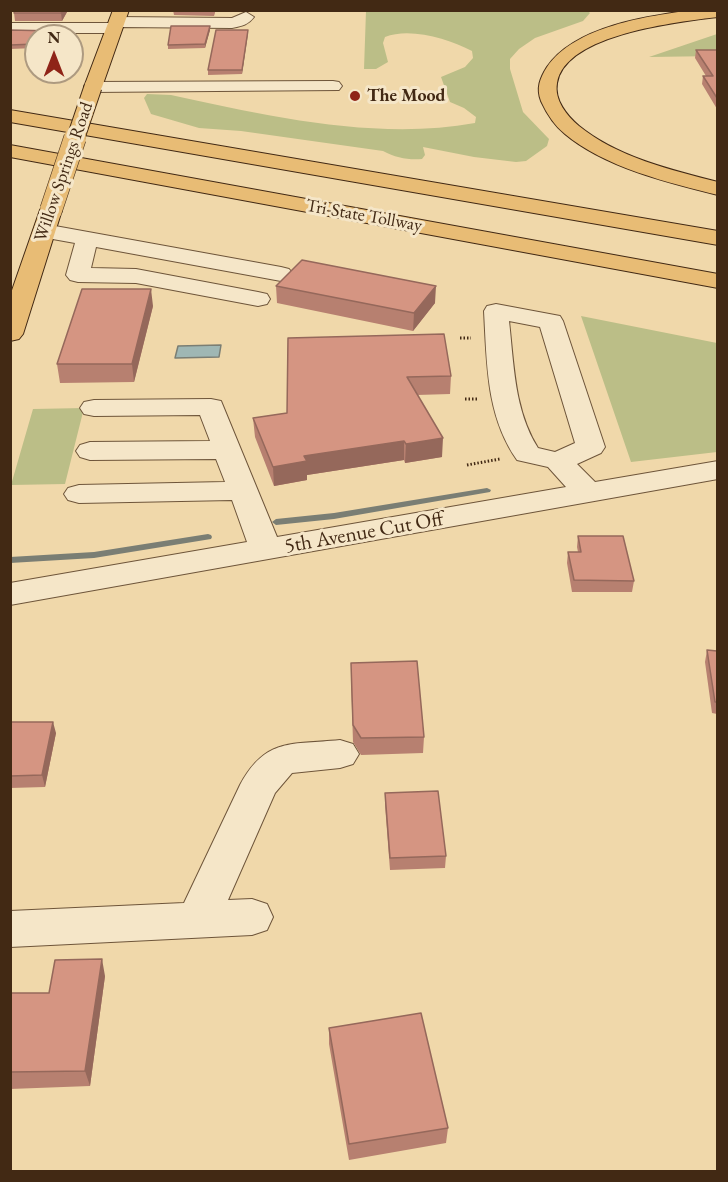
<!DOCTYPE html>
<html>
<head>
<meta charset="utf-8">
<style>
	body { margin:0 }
	#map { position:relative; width:728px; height:1182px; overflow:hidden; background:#f0d8aa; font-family:"EB Garamond",serif }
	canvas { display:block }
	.frame { position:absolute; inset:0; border:12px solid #422914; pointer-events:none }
	.north { position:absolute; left:24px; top:24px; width:60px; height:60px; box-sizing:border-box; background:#f5e6c8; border:2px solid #ad9a80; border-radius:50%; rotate:0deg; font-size:16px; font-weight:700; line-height:24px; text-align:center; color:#422914 }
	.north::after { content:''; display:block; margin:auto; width:21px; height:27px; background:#8f2418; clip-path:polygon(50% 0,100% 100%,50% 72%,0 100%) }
</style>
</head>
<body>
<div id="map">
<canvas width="728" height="1182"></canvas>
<div class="frame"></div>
<div class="north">N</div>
</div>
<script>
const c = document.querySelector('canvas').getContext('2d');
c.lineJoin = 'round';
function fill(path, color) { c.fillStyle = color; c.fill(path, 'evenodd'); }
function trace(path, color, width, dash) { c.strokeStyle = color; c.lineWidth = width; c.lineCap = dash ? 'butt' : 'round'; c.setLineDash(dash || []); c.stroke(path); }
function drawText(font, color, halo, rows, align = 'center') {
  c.font = font + ' "EB Garamond",serif'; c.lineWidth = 6; c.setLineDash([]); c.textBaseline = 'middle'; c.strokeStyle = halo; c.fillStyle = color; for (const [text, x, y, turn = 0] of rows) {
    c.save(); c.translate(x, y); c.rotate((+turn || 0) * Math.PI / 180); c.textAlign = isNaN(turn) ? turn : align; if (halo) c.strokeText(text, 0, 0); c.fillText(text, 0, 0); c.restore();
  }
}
fill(new Path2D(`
	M588,11l2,2 -7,8 -48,17 -16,11 -9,10v10l13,43 26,27 -2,7 -21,15 -10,1 -42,-5 -51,-10 2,8 -3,4c-14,1 -26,-1 -39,-8l-142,-20 -42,-3 -48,-14 -7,-16 3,-4 24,1c96,21 206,46 304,28l1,-6 -12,-9 -14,-6 -9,-25 24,-10 8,-9 -1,-7c-23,-12 -62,-24 -87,-14l-2,6 5,19 -12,7h-12l2,-58z
	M717,34v22l-68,1z
	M581,316l136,27v109l-86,10z
	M84,408l-19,76 -54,1 22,-76z`), '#bbbe87');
const water = new Path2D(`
	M221,345l-2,12 -44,1 3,-12z`);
fill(water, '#9fb7b4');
trace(water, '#7a7e74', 1.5);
fill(new Path2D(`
	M487,488l4,2 -1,2 -156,27 -58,6 -4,-3 4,-3 58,-6z
	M208,534l3,1 1,2 -1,2 -117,19 -84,5v-6l84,-5z`), '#7a7e74');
const minor = new Path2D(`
	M246,12l8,5c-6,8 -12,9 -22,11l-111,-1 -1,4 -6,2h-104v-10h99l1,-4 6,-2 116,1z
	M333,81l6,1 3,4 -3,4 -246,2 -6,-1 -3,-4 3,-4 6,-1z
	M44,224l237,43 8,2 4,5 -4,5 -8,2 -185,-34 -5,21 45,1 122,23 9,2 3,5 -3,5 -9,2 -122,-23 -58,-1 -8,-2 -4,-5 9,-32 -39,-7 -3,-5 3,-5z
	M496,304l64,12 3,5 42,126 -4,6 -24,11 18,18 123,-21v18l-708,126v-22l237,-41 -15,-42 -153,3 -11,-3 -4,-6 4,-6 11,-3 146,-3 -9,-23 -126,1 -10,-3 -4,-6 4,-6 10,-3 120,-1 -10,-26 -106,1 -10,-2 -4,-6 4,-6 10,-2 117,-1 10,2 56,136 289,-50 -18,-20 -31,-7c-31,-44 -30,-97 -33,-149l3,-5zM509,321l31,6 35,116 -20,9 -17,-4c-24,-38 -24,-84 -29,-127z
	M340,740l13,4 6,10 -6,10 -13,4 -48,5 -17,20 -47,107 24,-1 15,5 6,13 -6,13 -15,5 -242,12v-36l174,-8 56,-118c26,-48 52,-40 100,-45z`);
const major = new Path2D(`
	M113,10h16l-27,77 -3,4h-12l-3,-4z
	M51,203l8,2 3,5 -39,124 -4,5 -9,2v-45l30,-86 3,-5z`);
const highway = new Path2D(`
	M693,10h25v7c-40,5 -153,17 -161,66 -3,17 10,33 22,43 38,31 92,44 139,56v13c-49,-12 -114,-28 -153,-61 -11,-9 -18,-20 -24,-33 -5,-13 -1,-23 6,-34 28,-41 101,-51 146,-57z
	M10,110l708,121v14l-708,-123z
	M10,145l708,129v14l-708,-131z`);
trace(minor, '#6e553a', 2);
trace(major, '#422914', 2);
trace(highway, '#422914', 2);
trace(new Path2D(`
	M460,338h11
	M465,399h13
	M467,465l33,-6`), '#422914', 3, [1.5, 2]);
fill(minor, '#f5e6c8');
fill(major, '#e8bc75');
fill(highway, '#e8bc75');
const majorBridgeFar1 = new Path2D(`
	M75,140l18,-53`);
const majorBridge = new Path2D(`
	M51,210l24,-72`);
trace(majorBridgeFar1, '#422914', 19, []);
trace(majorBridge, '#422914', 23, []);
trace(majorBridgeFar1, '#e8bc75', 17);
trace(majorBridge, '#e8bc75', 22);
fill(new Path2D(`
	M15,10h51l1,2 -5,9h-47l-1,-8z
	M173,10h42v3l-1,3 -40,-1z
	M10,30l45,1 1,4 -20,1v12l-26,1z
	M210,30l-5,18 -37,1v-4z
	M248,30l-6,44 -34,1v-5z
	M696,50h21v59l-15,-25 1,-8h3l-11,-18z
	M276,286l159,17 -22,28 -136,-28z
	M153,306l-19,76 -74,1 -3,-19z
	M288,338l163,38 -1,18 -33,1 25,62 -37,6 -1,-3 -97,15v5l-33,6 -19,-49 -2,-19 34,-5z
	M578,536l56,45 -2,11h-60l-5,-29 1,-11h10l-1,-5z
	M707,650l10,1v63l-5,-1 -7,-51z
	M351,679l73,58 -1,16 -62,2 -8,-13z
	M10,722l46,11 -11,54 -35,1z
	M385,793l61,63 -1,12 -55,2 -5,-65z
	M105,976l-15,110 -80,3v-96h39z
	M329,1028l119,100 -2,15 -97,17 -20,-116z`), '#b78070');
fill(new Path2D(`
	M63,10h3l1,2 -5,9 -1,-8z
	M210,26v4l-5,18v-4z
	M248,30v4l-6,40v-4z
	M436,286l-1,17 -22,28 1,-18z
	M151,289l2,17 -19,76 -2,-18z
	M443,438l-1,19 -37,6 1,-19z
	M404,441v19l-97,15v5l-33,6 -1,-19 31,-11z
	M53,722l3,11 -11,54 -3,-12z
	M102,959l3,17 -15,110 -5,-15z`), '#95685b');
const building = new Path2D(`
	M15,10h48l-2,3h-47z
	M171,26h39l-5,18 -37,1z
	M10,30l45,1 -2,5h-17v8l-26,1z
	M216,30h32l-6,40h-34z
	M696,50h21v48l-14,-22h10z
	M302,260l134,26 -22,27 -138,-27z
	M82,289h69l-19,75h-75z
	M444,334l7,42 -44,1 36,61 -37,6 -2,-3 -100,15 3,5 -34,6 -20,-49 34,-5 1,-75z
	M578,536h45l11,45 -60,-1 -6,-28h13z
	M707,650l10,1v51h-2z
	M417,661l7,76 -63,1 -8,-13 -2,-62z
	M10,722h43l-11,53 -32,1z
	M438,791l8,65 -56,2 -5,-65z
	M102,959l-17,112 -75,1v-79h39l6,-33z
	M421,1013l27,115 -99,16 -20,-116z`);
fill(building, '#d59582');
trace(building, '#95685b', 1.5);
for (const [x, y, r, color] of [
	[355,96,6,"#8f2418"]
]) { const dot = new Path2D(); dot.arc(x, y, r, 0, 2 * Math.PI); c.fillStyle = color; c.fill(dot); trace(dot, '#f5e6c8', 2); }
drawText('bold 18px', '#422914', '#f5e6c8', [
	["The Mood",367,96]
], 'left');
drawText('18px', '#422914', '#f5e6c8', [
	["Willow Springs Road",64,172,-71],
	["Tri-State Tollway",364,216,10]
]);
drawText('21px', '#422914', '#f5e6c8', [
	["5th Avenue Cut Off",364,533,-10]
]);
</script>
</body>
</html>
